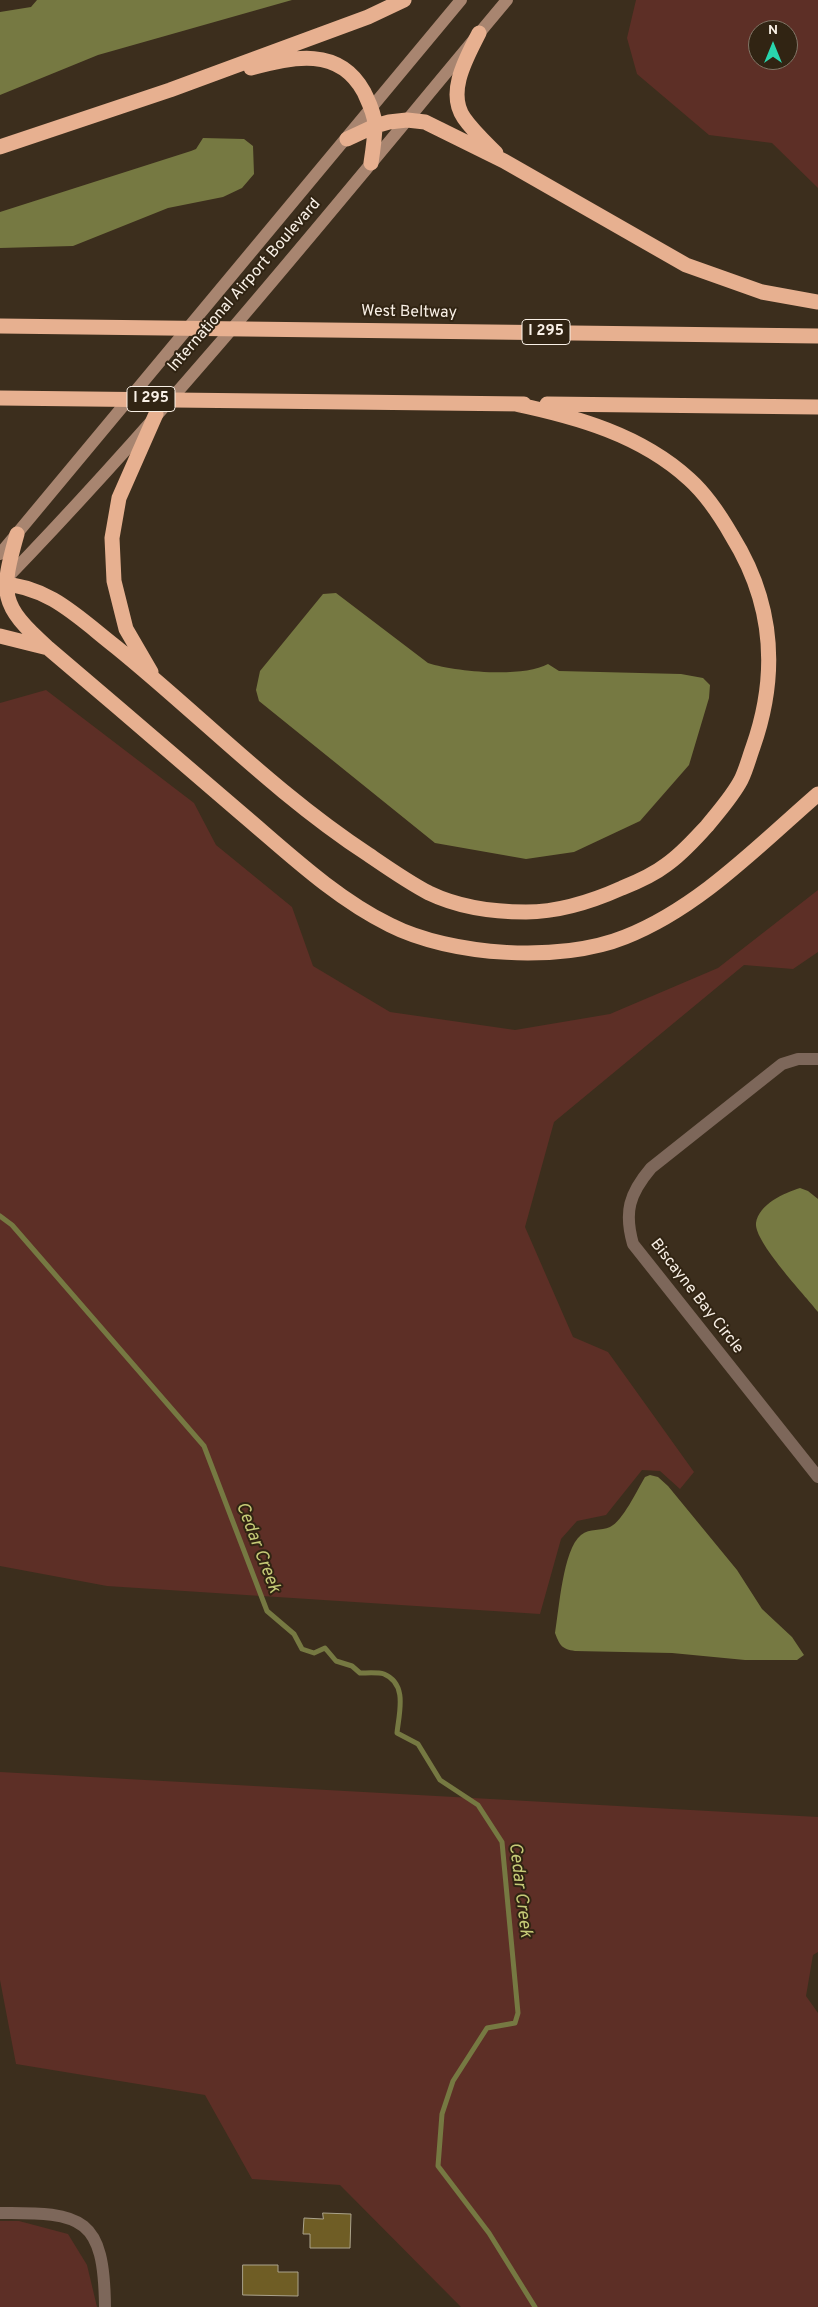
<!DOCTYPE html>
<html>
<head>
<meta charset="utf-8">
<style>
	body { margin:0 }
	#map { position:relative; width:818px; height:2307px; overflow:hidden; background:#3c2e1d; font-family:Overpass,sans-serif }
	canvas { display:block }
	.north { position:absolute; left:748px; top:20px; width:50px; height:50px; box-sizing:border-box; background:#312413; border:1px solid #817667; border-radius:50%; rotate:0deg; font-size:14px; font-weight:700; line-height:20px; text-align:center; color:#f9f0e6 }
	.north::after { content:''; display:block; margin:auto; width:18px; height:22px; background:#29d5ad; clip-path:polygon(50% 0,100% 100%,50% 72%,0 100%) }
</style>
</head>
<body>
<div id="map">
<canvas width="818" height="2307"></canvas>
<div class="north">N</div>
</div>
<script>
const c = document.querySelector('canvas').getContext('2d');
c.lineJoin = 'round';
function fill(path, color) { c.fillStyle = color; c.fill(path, 'evenodd'); }
function trace(path, color, width, dash) { c.strokeStyle = color; c.lineWidth = width; c.lineCap = dash ? 'butt' : 'round'; c.setLineDash(dash || []); c.stroke(path); }
function drawText(font, color, halo, rows, align = 'center') {
  c.font = font + ' Overpass,sans-serif'; c.lineWidth = 4; c.setLineDash([]); c.textBaseline = 'middle'; c.strokeStyle = halo; c.fillStyle = color; for (const [text, x, y, turn = 0] of rows) {
    c.save(); c.translate(x, y); c.rotate((+turn || 0) * Math.PI / 180); c.textAlign = isNaN(turn) ? turn : align; if (halo) c.strokeText(text, 0, 0); c.fillText(text, 0, 0); c.restore();
  }
}
fill(new Path2D(`
	M636,0h182v188l-46,-45 -63,-8 -72,-61 -10,-36zM758,30h30v30h-30z
	M46,690l148,113 22,42 76,62 21,59 77,46 125,18 95,-16 108,-46 100,-78v62l-25,17 -49,-4 -190,157 -29,105 48,110 35,15 86,120 -14,17 -20,-18 -18,-1 -36,45 -29,6 -16,18 -21,75 -433,-28 -107,-20v-863z
	M0,1772l818,45v135l-5,3 -7,41 12,17v294h-357l-121,-122 -88,-6 -47,-84 -189,-31 -16,-84z
	M0,2221h19l49,13 19,31 10,42h-97z`), '#5d2f26');
fill(new Path2D(`
	M37,0h255l-194,55 -98,40v-83l31,-5z
	M203,138l41,1 9,7 1,28 -12,14 -19,9 -55,11 -95,38 -73,2v-36l191,-61 5,-2z
	M336,593l92,70c28,9 95,15 120,1l11,7 122,3 22,4 7,7 -1,13 -20,67 -49,56 -66,31 -48,7 -91,-16 -176,-142 -3,-11 4,-19 63,-77z
	M800,1188l8,3 10,8v113c-13,-17 -64,-70 -62,-89 3,-19 28,-30 44,-35z
	M650,1475l8,2 10,9 69,84 25,39 30,28 12,18 -7,5h-52l-73,-7 -97,-2c-13,-2 -15,-5 -20,-18 4,-23 8,-84 26,-98 9,-7 20,-4 29,-8 13,-6 27,-37 35,-50z`), '#767942');
trace(new Path2D(`
	M0,1216l12,9 192,221 63,165 27,23 8,15 12,4 11,-5 11,13 16,5 8,7c7,0 18,-1 24,1 24,10 15,39 13,59l21,11 22,36 38,25 24,37 16,171 -3,10 -28,5 -34,53 -11,33 -4,52 51,67 46,74`), '#767942', 5);
const building = new Path2D(`
	M323,2213l28,1 -1,34h-40v-14h-7l1,-16 19,1z
	M243,2265h35v7h20v24l-55,-1z`);
fill(building, '#6f5d25');
trace(building, '#aba38c', 1);
trace(new Path2D(`
	M818,1059h-20l-16,5 -131,104c-22,26 -27,44 -18,76l185,233`), '#7d675a', 12);
trace(new Path2D(`
	M0,2213c84,-1 104,5 105,94`), '#7d675a', 12);
trace(new Path2D(`
	M0,554l461,-554
	M5,580c178,-184 338,-384 502,-580`), '#a88570', 12);
trace(new Path2D(`
	M479,33c-12,24 -33,59 -15,85 9,13 21,24 32,35
	M251,68c42,-11 88,-22 113,24 5,11 10,20 11,32 0,13 -2,26 -4,39
	M347,139l28,-13 14,-4 18,-2 18,2 79,39 182,104 76,27 56,10
	M0,147l170,-57 198,-73 36,-17
	M0,326l818,10
	M0,398l524,6
	M547,404l271,3
	M17,534c-17,60 -17,71 30,113
	M0,584c48,1 80,35 116,63 85,69 161,148 253,208 19,13 39,27 60,38 29,14 65,19 97,19 32,0 67,-11 96,-24 15,-6 31,-13 44,-23 16,-11 28,-25 41,-39 12,-15 25,-29 34,-46 5,-10 8,-22 12,-33 26,-74 20,-145 -21,-211 -12,-21 -25,-41 -43,-57 -48,-44 -112,-62 -174,-75
	M0,636l48,12c65,55 129,110 194,166 46,39 93,84 148,111 61,31 171,38 235,12 74,-29 134,-92 193,-143
	M151,672l-25,-43 -12,-48 -2,-43 7,-40 37,-84`), '#e7b090', 15);
for (const [x, y, w] of [
	[546,332,48],
	[151,399,48]
]) { const box = new Path2D(); box.roundRect(x - w / 2, y - 12.5, w, 25, 4); c.fillStyle = '#312413'; c.fill(box); trace(box, '#f9f0e6', 1); }
drawText('bold 15px', '#f9f0e6', null, [
	["I 295",546,332],
	["I 295",151,399]
]);
drawText('16px', '#f9f0e6', '#312413', [
	["International Airport Boulevard",245,286,-49],
	["West Beltway",409,313,1],
	["Biscayne Bay Circle",696,1297,52]
]);
drawText('italic 18px', '#c6cb77', '#312413', [
	["Cedar Creek",257,1548,69],
	["Cedar Creek",519,1890,83]
]);
</script>
</body>
</html>
